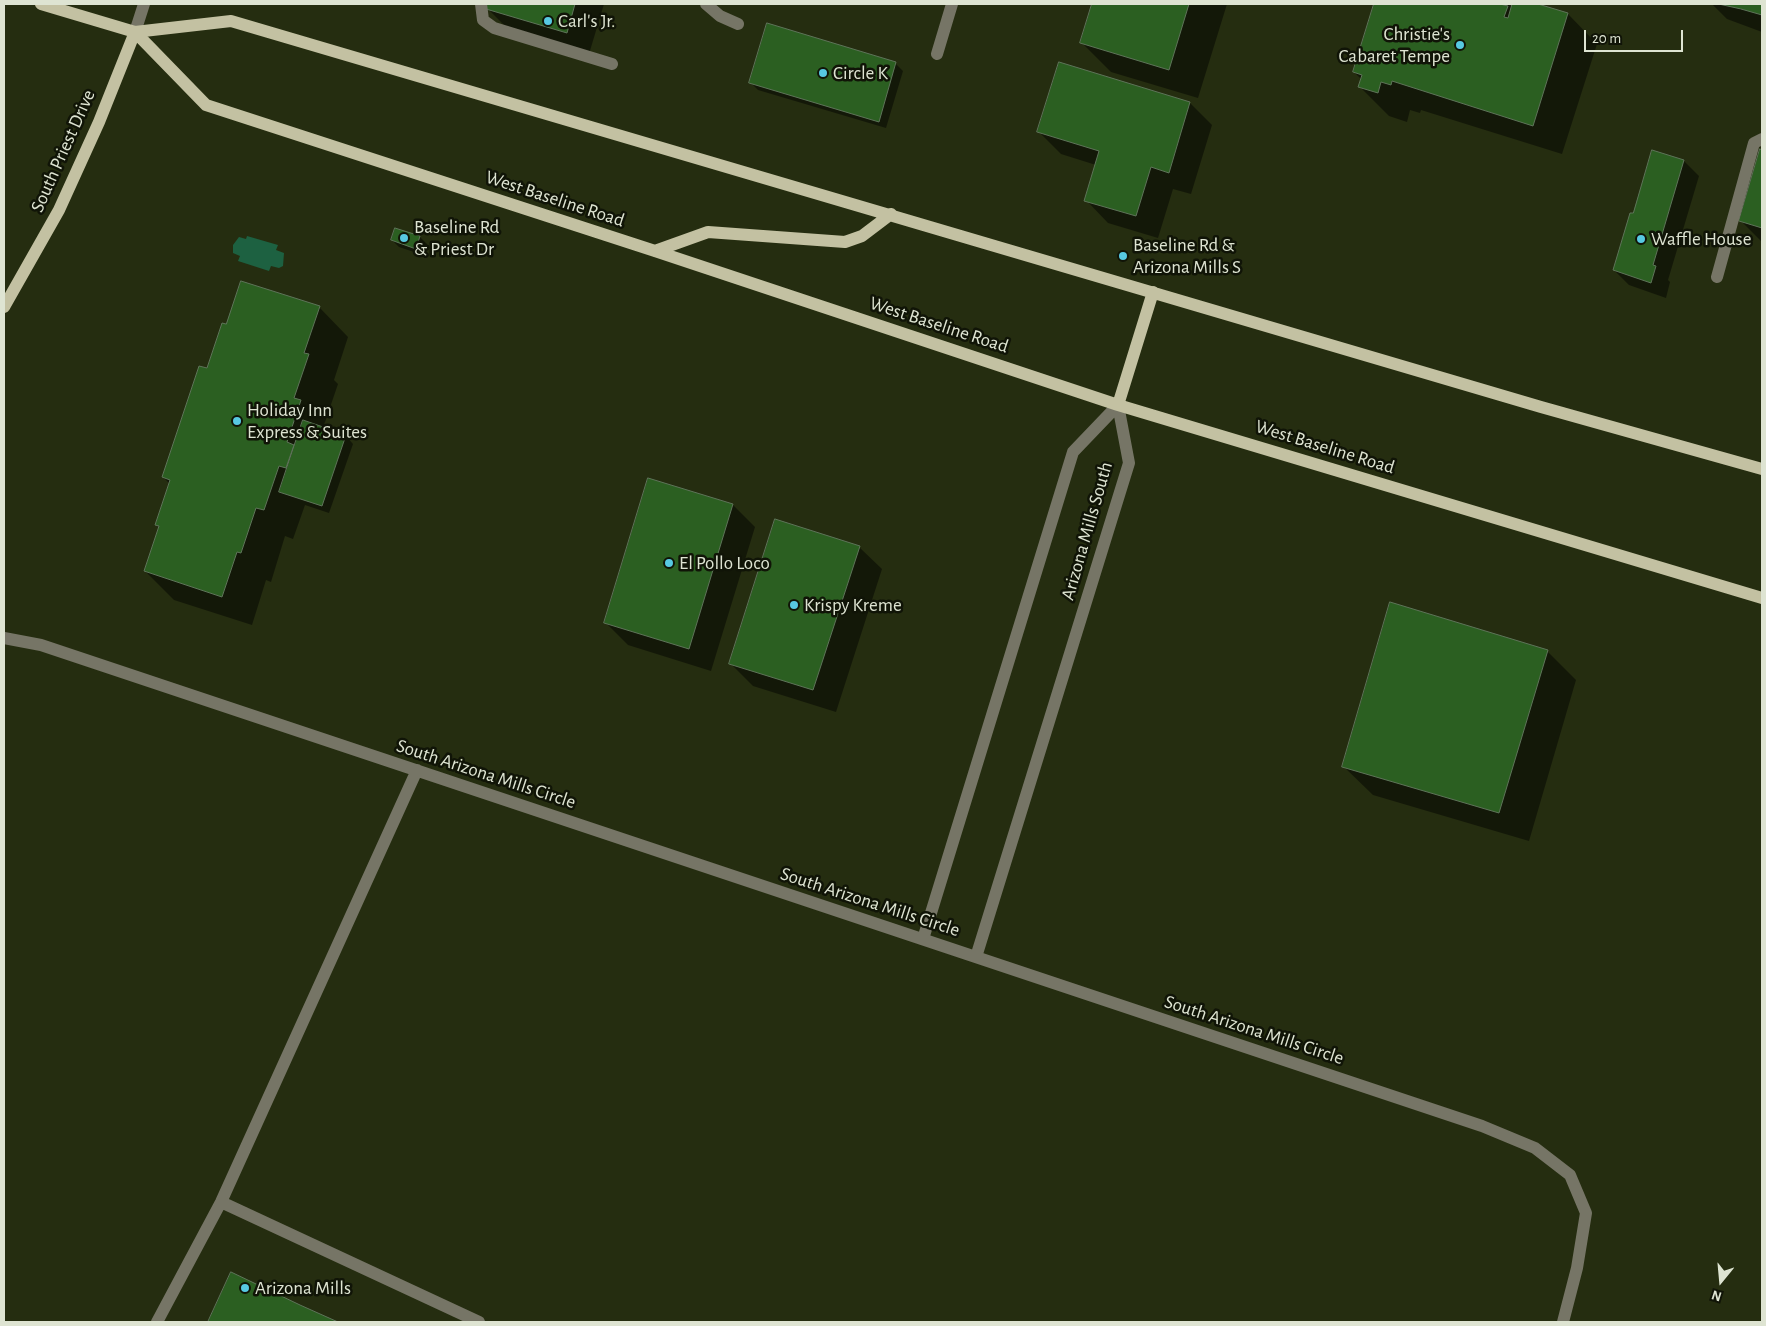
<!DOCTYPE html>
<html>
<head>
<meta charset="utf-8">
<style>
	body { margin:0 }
	#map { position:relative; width:1766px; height:1326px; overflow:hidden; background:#252d10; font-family:"Alegreya Sans",sans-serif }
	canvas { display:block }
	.frame { position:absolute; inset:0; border:5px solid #dee4d2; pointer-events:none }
	.north { position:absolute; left:1696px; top:1256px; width:50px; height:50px; -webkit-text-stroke:4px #101407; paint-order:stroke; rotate:197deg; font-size:14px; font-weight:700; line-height:20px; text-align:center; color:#dee4d2 }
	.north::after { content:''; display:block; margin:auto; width:18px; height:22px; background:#dee4d2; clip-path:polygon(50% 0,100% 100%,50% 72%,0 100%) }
	.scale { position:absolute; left:1584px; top:30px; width:99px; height:22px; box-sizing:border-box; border:2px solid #dee4d2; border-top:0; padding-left:6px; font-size:15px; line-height:18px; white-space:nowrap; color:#dee4d2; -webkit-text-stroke:4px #101407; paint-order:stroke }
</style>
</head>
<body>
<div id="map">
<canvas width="1766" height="1326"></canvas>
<div class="frame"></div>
<div class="north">N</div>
<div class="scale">20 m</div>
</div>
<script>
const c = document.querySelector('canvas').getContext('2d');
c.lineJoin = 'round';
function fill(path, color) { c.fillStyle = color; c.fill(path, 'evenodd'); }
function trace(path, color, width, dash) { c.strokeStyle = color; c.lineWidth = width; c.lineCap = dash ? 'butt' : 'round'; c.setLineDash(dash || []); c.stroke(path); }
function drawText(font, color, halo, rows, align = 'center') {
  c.font = font + ' "Alegreya Sans",sans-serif'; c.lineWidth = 5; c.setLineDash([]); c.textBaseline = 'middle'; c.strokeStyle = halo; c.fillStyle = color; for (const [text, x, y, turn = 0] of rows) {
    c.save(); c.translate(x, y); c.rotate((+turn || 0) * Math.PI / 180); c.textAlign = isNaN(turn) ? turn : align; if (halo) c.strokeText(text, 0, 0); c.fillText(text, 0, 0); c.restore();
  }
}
fill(new Path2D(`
	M247,236l31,9 -2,5 8,3 -1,13 -4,2 -8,-2 -2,5 -31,-10 2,-5 -7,-3v-8l6,-8 7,2z`), '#1d6141');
fill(new Path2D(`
	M489,4h115l-15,50 -79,-23 -23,-23z
	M1094,4h133l-29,94 -87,-26 -29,-29z
	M1376,4h133l3,3 1,-3h21l34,10 29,30 -35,110 -141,-44 -1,3 -10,-3 -3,12 -18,-6 -29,-29 2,-7 -8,-8z
	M1712,4h50v28l-35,-13z
	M768,25l128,39 7,7 -17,57 -128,-38 -8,-8z
	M1190,103l22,22 -21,69 -18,-5 -15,49 -50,-15 -22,-23 10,-35 -35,-11 -22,-22z
	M1760,151h2v91l-21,-21z
	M1684,161l15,15 -31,104 2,2 -4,16 -37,-13 -15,-15 20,-55z
	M420,237l7,7 -4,11 -24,-8 -7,-7z
	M319,307l29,30 -14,43 4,4 -14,41 6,6 16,5 7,8 -24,69 -24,-8 -12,34 -8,-3 -14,46 -5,-2 -14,45 -78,-25 -29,-29 15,-43 -4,-4 14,-40 -7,-7 64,-151z
	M733,505l22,22 -44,144 -83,-26 -22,-22z
	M859,547l23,22 -46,143 -83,-26 -23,-23z
	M1547,651l29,29 -47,161 -156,-46 -30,-29z
	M232,1274l103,48h-126z`), '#0007');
const building = new Path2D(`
	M487,4h88l-8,29 -81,-24z
	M1092,4h97l-20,66 -89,-27z
	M1374,4h126l8,2 -4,11 4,1 4,-14h26l30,9 -35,113 -141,-45 -1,4 -10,-3 -3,11 -20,-6 4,-12 -9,-3z
	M1719,4h43v11l-21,-6z
	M767,23l129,39 -17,60 -130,-39z
	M1059,62l131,40 -21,71 -18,-6 -15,49 -52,-15 15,-50 -62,-19z
	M1760,149l2,1v78l-23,-7z
	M1652,150l32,10 -31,105 3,1 -5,17 -38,-13 17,-57h3z
	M395,228l25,8 -4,13 -25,-9z
	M241,281l79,25 -16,47 5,1 -15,44 7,2 -14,42 7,3 -8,23 -7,-2 -15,44 -8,-2 -15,45 -4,-1 -15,45 -78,-26 15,-45 -4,-1 15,-45 -8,-3 37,-111 8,2 15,-45 4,1z
	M303,420l43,15 -24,71 -43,-14z
	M648,478l85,26 -44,145 -85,-26z
	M775,519l85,27 -47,144 -84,-26z
	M1390,602l158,48 -49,163 -157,-46z
	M231,1272l69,33 38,17h-130z`);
fill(building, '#2b5f21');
trace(building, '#5e7459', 1);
trace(new Path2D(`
	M481,4l2,16 11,8 118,36
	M706,4l14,12 18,8
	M135,32l9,-28
	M937,54l15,-50
	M1717,277l37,-134 8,-4
	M4,638l37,7 1441,481 53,22 35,27 16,38 -9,55 -14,54
	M923,939l150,-487 45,-47
	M976,957l153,-494 -11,-58
	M221,1202l258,120
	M157,1322l64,-120 196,-432`), '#767566', 12);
trace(new Path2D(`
	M41,4l94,28 96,-11 1310,386 221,62
	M135,32l71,73 449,146 463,154 644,193
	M655,251l53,-19 137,10 17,-6 29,-22
	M4,307l55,-97 40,-88 36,-90
	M1118,405l35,-113`), '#c3c1a2', 12);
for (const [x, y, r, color] of [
	[548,21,5,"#57c9e2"],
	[1460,45,5,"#57c9e2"],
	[823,73,5,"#57c9e2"],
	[404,238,5,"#57c9e2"],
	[1641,239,5,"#57c9e2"],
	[1123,256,5,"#57c9e2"],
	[237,421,5,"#57c9e2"],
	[669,563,5,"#57c9e2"],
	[794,605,5,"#57c9e2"],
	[245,1288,5,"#57c9e2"]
]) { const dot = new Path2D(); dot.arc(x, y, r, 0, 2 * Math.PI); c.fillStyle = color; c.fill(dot); trace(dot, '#101407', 2); }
drawText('19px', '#dee4d2', '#101407', [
	["Carl's Jr.",558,21],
	["Christie's",1450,34,"right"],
	["Cabaret Tempe",1450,56,"right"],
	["Circle K",833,73],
	["Baseline Rd",414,227],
	["& Priest Dr",414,249],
	["Waffle House",1651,239],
	["Baseline Rd &",1133,245],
	["Arizona Mills S",1133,267],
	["Holiday Inn",247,410],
	["Express & Suites",247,432],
	["El Pollo Loco",679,563],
	["Krispy Kreme",804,605],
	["Arizona Mills",255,1288]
], 'left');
drawText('19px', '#dee4d2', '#101407', [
	["South Priest Drive",63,151,-66],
	["West Baseline Road",555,199,18],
	["West Baseline Road",939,325,18],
	["West Baseline Road",1325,447,17],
	["Arizona Mills South",1087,531,-74],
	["South Arizona Mills Circle",486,774,18],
	["South Arizona Mills Circle",870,902,18],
	["South Arizona Mills Circle",1254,1030,18]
]);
</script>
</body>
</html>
